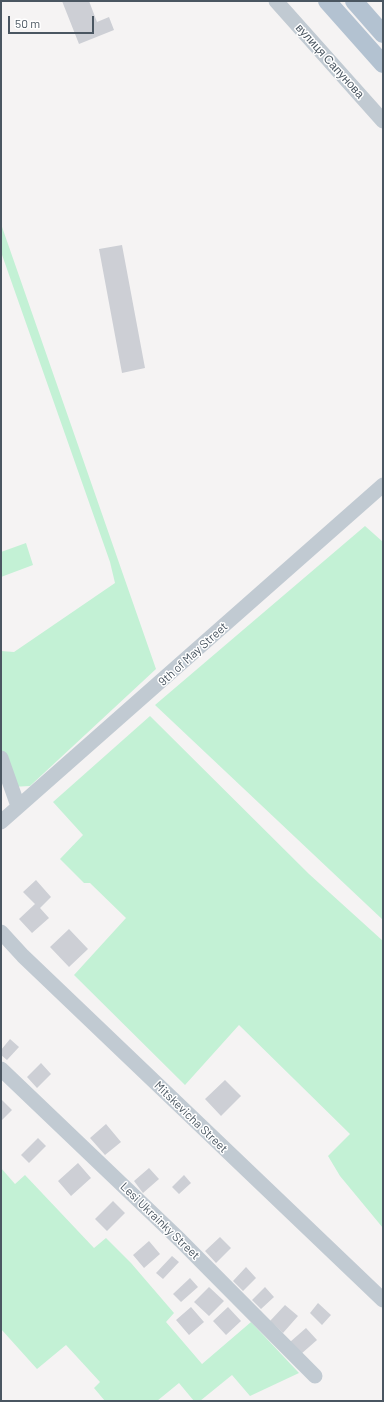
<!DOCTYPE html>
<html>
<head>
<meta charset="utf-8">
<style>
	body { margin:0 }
	#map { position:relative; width:384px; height:1402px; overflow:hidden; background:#f5f3f3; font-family:Barlow,sans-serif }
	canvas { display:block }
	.frame { position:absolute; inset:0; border:2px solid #4a5661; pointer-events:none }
	.scale { position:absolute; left:8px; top:16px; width:86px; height:18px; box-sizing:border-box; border:2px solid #4a5661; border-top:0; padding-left:5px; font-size:12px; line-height:14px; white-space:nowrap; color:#4a5661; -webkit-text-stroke:3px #fff; paint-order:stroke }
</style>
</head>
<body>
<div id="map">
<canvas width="384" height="1402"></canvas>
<div class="frame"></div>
<div class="scale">50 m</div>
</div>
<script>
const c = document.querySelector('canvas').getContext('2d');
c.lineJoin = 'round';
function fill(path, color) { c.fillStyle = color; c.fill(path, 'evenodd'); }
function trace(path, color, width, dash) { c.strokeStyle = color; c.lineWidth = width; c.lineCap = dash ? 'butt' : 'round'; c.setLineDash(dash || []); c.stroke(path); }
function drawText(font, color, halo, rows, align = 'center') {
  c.font = font + ' Barlow,sans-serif'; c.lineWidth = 3; c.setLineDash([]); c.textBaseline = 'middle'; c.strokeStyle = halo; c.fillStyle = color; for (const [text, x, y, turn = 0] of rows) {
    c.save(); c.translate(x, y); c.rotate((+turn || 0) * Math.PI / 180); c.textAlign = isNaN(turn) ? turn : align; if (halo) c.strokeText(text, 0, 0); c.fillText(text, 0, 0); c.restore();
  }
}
fill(new Path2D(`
	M1,224l155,445 -126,117 -19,1 -10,-29v-107l13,1 101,-69 -5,-21 -109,-310z
	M365,526l18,16v378l-228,-215z
	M26,543l7,22 -32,12v-25z
	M150,716l159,158 74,67v287l-43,-52 -12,-20 22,-22 -111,-109 -54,60 -111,-110 52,-57 -36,-35h-6l-24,-24 23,-24 -30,-33z
	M1,1168l14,16 10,-9 69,73 12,-10 25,25 43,50 -8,9 36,42 49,-42 48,51 -49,23 -18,-21 -32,26h-6l-15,-18 -22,18h-52l-11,-13 6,-6 -34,-37 -29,24 -36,-40z`), '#c3f1d5');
fill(new Path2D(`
	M62,1h27l8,21 12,-5 5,13 -35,14z
	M122,245l23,123 -23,5 -23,-124z
	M36,880l15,17 -11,11 9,10 -17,15 -13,-14 16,-15 -12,-12z
	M69,929l19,20 -19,18 -19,-20z
	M10,1039l9,8 -12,13 -6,-5v-5z
	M41,1063l10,11 -14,14 -10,-11z
	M225,1080l16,16 -20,20 -16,-17z
	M1,1099l11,11 -11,11z
	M106,1124l15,18 -16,13 -15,-17z
	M38,1138l8,8 -17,17 -8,-8z
	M78,1163l13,15 -20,18 -13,-15z
	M149,1168l10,11 -16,14 -9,-12z
	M184,1175l7,8 -12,11 -7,-7z
	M113,1201l12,12 -18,18 -12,-12z
	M220,1237l11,11 -15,15 -11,-12z
	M149,1241l11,13 -16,14 -11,-13z
	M172,1256l7,6 -16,17 -7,-6z
	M246,1267l10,11 -13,13 -10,-10z
	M190,1278l8,9 -17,15 -8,-8z
	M209,1287l15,14 -15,15 -15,-14z
	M265,1287l9,10 -13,12 -9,-9z
	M318,1303l13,12 -9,10 -12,-12z
	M285,1305l13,11 -15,17 -13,-12z
	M191,1307l13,15 -15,13 -13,-15z
	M228,1307l13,14 -15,14 -13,-14z
	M306,1328l11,12 -16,14 -11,-12z`), '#cdcfd5');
trace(new Path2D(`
	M276,1l107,120
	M1,758l17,48
	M1,822l382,-337
	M1,932l22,24 360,344
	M1,1069l179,171 135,136`), '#c1cad2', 15);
trace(new Path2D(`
	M327,1l56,63
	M354,1l29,33`), '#b3c2d1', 18);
drawText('12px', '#4a5661', '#fff', [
	["вулиця Сапунова",330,61,48],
	["9th of May Street",193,654,-42],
	["Mitskevicha Street",191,1117,44],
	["Lesi Ukrainky Street",160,1221,44]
]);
</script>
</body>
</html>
